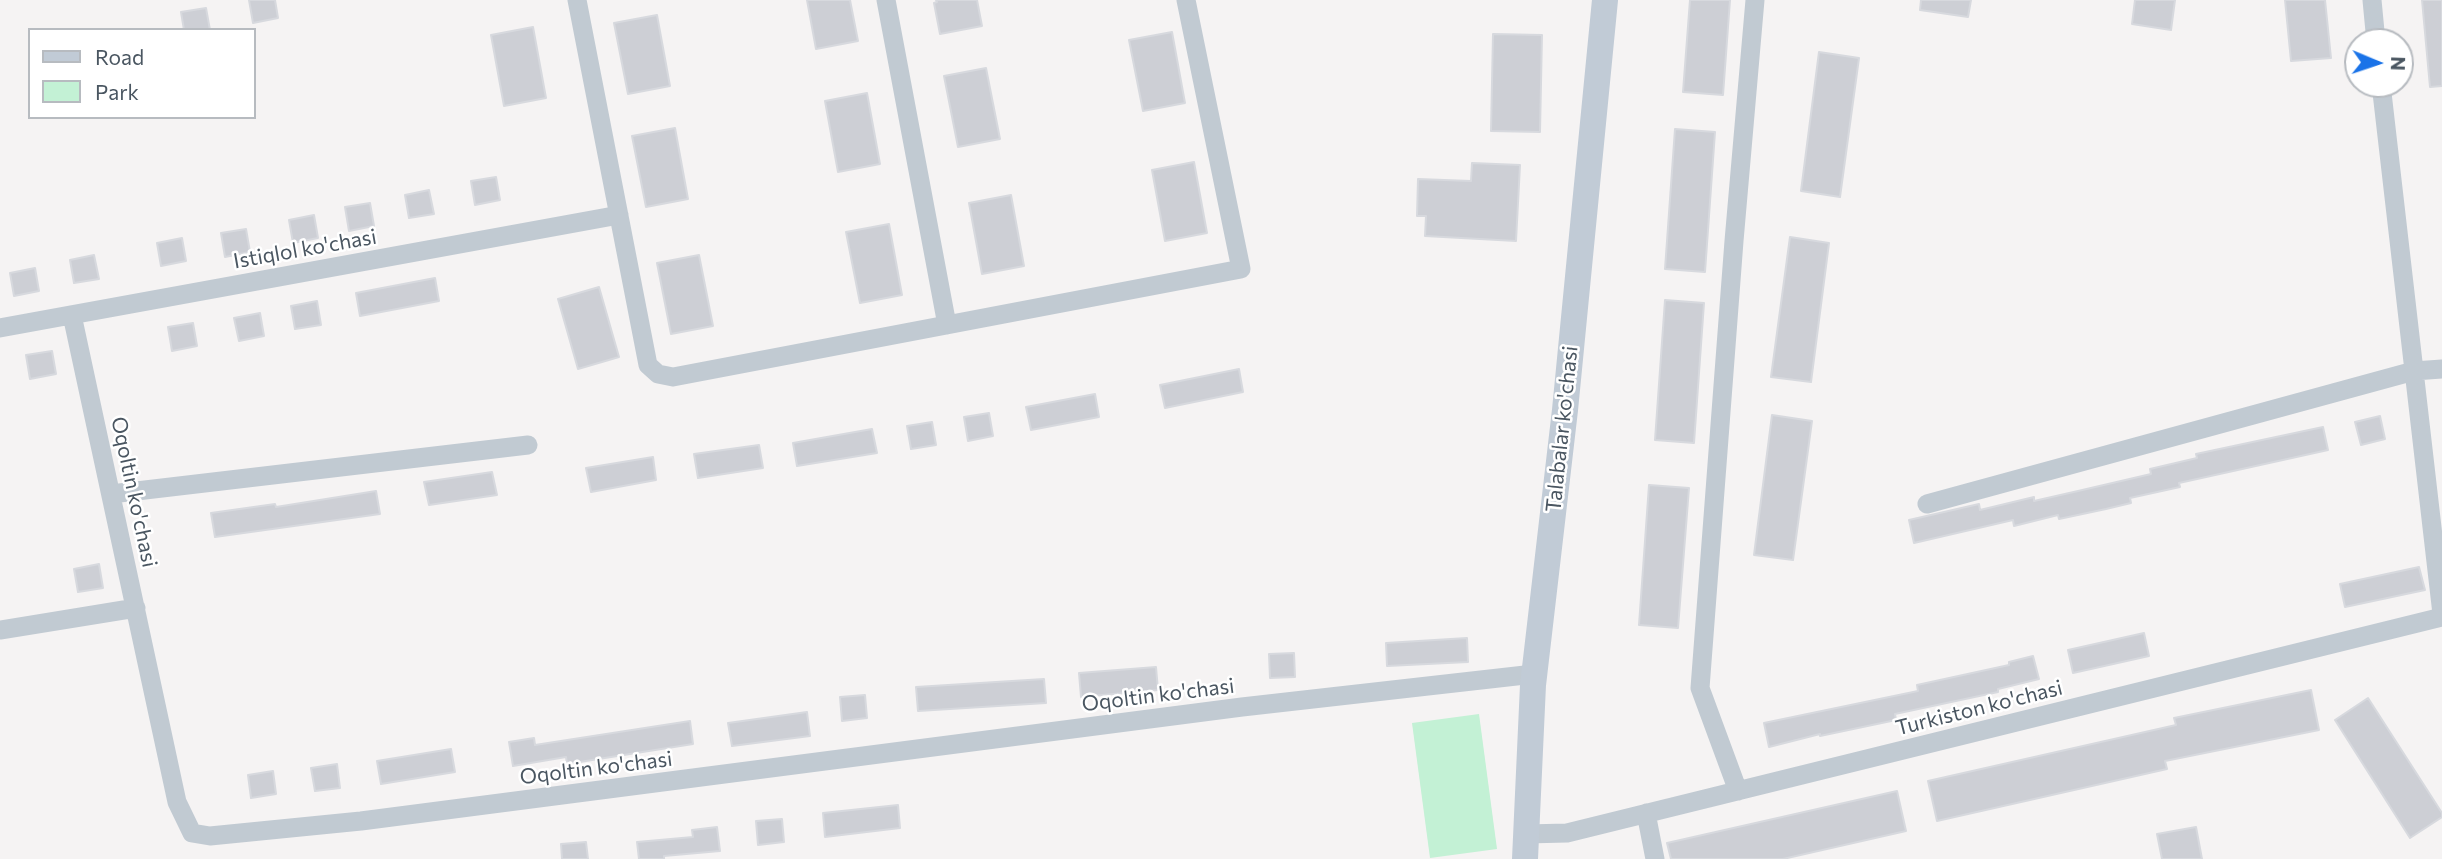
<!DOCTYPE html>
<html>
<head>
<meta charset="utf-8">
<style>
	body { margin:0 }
	#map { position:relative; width:2442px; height:859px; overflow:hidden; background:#f5f3f3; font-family:Commissioner,sans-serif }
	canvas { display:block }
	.legend { position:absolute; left:28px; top:28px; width:228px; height:91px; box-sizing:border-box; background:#fff; border:2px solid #b7bbc0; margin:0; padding:9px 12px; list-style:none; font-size:21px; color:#4a5661 }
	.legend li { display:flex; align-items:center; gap:14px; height:35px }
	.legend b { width:35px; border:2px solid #b7bbc0 }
	.north { position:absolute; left:2344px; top:28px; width:70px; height:70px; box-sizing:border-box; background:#fff; border:2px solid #b7bbc0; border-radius:50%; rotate:92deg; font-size:19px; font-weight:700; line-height:28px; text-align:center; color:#4a5661 }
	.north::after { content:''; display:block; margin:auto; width:24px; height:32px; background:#1a73e8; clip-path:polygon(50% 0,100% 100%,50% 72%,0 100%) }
</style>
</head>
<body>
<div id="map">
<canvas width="2442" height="859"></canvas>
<ul class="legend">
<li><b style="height:9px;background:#c1cbd6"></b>Road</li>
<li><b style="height:19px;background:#c3f1d5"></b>Park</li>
</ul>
<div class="north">N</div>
</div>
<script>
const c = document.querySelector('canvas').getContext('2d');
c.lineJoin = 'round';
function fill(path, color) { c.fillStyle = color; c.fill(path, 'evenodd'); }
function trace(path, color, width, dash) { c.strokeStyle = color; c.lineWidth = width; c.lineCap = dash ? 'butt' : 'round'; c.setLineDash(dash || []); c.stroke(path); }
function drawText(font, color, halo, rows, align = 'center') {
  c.font = font + ' Commissioner,sans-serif'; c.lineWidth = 5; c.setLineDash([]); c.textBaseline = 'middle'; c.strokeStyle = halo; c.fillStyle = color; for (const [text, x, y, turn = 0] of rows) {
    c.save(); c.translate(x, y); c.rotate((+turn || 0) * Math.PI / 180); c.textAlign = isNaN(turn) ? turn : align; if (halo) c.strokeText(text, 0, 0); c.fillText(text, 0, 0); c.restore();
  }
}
fill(new Path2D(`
	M1479,714l18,135 -67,9 -18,-135z`), '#c3f1d5');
const building = new Path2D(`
	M249,0h26l3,18 -25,5z
	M807,0h43l8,41 -42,8z
	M936,0h41l5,26 -42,8 -6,-31 3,-1z
	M1690,0h40l-7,95 -40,-3z
	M1921,0h50l-3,17 -48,-7z
	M2135,0h40l-4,30 -39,-6z
	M2285,0h40l6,58 -40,3z
	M2422,0h20v86l-12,1z
	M206,8l4,22h-26l-3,-18z
	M657,15l13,71 -42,8 -14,-71z
	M533,27l13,71 -42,8 -13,-71z
	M1172,32l13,71 -42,8 -14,-71z
	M1493,34l49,1 -2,97 -49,-1z
	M1819,52l40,6 -19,139 -39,-6z
	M986,68l14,71 -42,8 -14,-71z
	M867,93l13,71 -42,8 -13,-71z
	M675,128l13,71 -42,8 -14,-71z
	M1675,129l40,3 -10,140 -40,-3z
	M1194,162l13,71 -42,8 -13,-71z
	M1472,163l48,2 -4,76 -91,-5 1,-20h-9l1,-37 53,2z
	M496,177l4,23 -25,5 -4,-24z
	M429,190l5,24 -25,4 -4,-23z
	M1011,195l13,71 -42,8 -13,-71z
	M370,203l4,23 -25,5 -4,-24z
	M314,215l4,23 -25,5 -4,-23z
	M889,224l13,71 -42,8 -14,-71z
	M246,229l4,23 -25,5 -4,-24z
	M1790,237l39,6 -18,139 -40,-5z
	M182,238l4,23 -25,5 -4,-23z
	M94,255l5,24 -25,4 -4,-23z
	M699,255l14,71 -42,8 -14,-71z
	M35,268l4,23 -25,5 -4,-23z
	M435,278l4,23 -79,15 -4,-23z
	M599,287l20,70 -41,12 -20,-70z
	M1665,300l39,3 -10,140 -39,-3z
	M317,301l4,24 -26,4 -4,-23z
	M260,313l4,23 -25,5 -5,-23z
	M193,323l4,23 -25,5 -4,-24z
	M52,351l4,23 -26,5 -4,-24z
	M1239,369l4,23 -78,16 -5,-23z
	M1095,394l4,23 -68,13 -5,-23z
	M989,413l4,23 -25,5 -4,-24z
	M1772,415l40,6 -19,139 -39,-5z
	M2380,416l5,23 -24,6 -6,-23z
	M932,422l4,23 -25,4 -4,-23z
	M2323,427l5,23 -149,33 1,4 -50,11 1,5 -25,6 -47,10 -1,-4 -44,11 -1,-6 -99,23 -5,-23 70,-16 1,6 54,-13v4l44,-10 73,-17 -1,-5 47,-11 -1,-4z
	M872,429l5,24 -80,13 -4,-23z
	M759,445l4,23 -65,10 -4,-24z
	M653,457l3,23 -65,12 -5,-24z
	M492,472l5,23 -68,10 -5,-23z
	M1649,485l40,3 -11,140 -39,-3z
	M376,491l4,23 -165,23 -4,-24 64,-9 1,3z
	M99,564l4,24 -25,4 -4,-23z
	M2419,567l6,23 -80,17 -5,-23z
	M2144,633l5,23 -76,17 -5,-23z
	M1467,638l1,24 -81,4 -1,-23z
	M1294,653l1,24 -25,1 -1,-24z
	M2033,656l6,23 -41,10v3l-103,22 1,6 -76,16v-2l-51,13 -5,-24 154,-32 -1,-6 92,-20v-3z
	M1156,667l2,23 -77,7 -2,-24z
	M1044,679l2,24 -128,8 -2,-24z
	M2311,690l8,40 -154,31 2,8 -230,52 -9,-40 248,-56 -2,-7z
	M865,695l2,23 -25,3 -2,-24z
	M2368,698l74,115v4l-32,21 -75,-118z
	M807,712l3,24 -78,10 -4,-23z
	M690,721l3,23 -126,20 -1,-7 -53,9 -4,-24 25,-4 1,7z
	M451,749l4,23 -74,12 -4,-23z
	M337,764l3,24 -25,3 -4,-23z
	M273,771l3,23 -25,4 -3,-23z
	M1897,791l9,40 -123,28h-112l-4,-16z
	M898,805l2,23 -75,9 -2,-24z
	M782,819l2,23 -26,3 -2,-24z
	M717,827l3,24 -56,5v3h-25l-2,-17 56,-5 -1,-7z
	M2196,827l6,32h-40l-5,-25z
	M586,842l2,17h-26l-1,-15z`);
fill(building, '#cdcfd5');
trace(building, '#d7d9de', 2);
trace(new Path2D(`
	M577,0l71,365 10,9 15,3 568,-108 -55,-269
	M886,0l61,325
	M2372,0l4,42
	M2381,84l61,530
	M72,315l105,487 15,31 18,3 151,-15 881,-114 292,-33
	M0,328l619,-113
	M111,494l417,-49
	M1927,504l487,-133 28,-2
	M0,630l136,-22
	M1738,791l-38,-103 34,-447 21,-241
	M1646,813l9,46
	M1526,834l41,-1 875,-216`), '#c1cad2', 19);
trace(new Path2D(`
	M1525,859l8,-174 32,-275 40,-410`), '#c1cbd6', 26);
drawText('21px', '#4a5661', '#fff', [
	["Istiqlol ko'chasi",305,249,-10],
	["Talabalar ko'chasi",1562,429,-84],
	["Oqoltin ko'chasi",134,492,78],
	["Oqoltin ko'chasi",1158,695,-7],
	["Turkiston ko'chasi",1979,708,-14],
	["Oqoltin ko'chasi",596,768,-7]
]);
</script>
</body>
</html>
